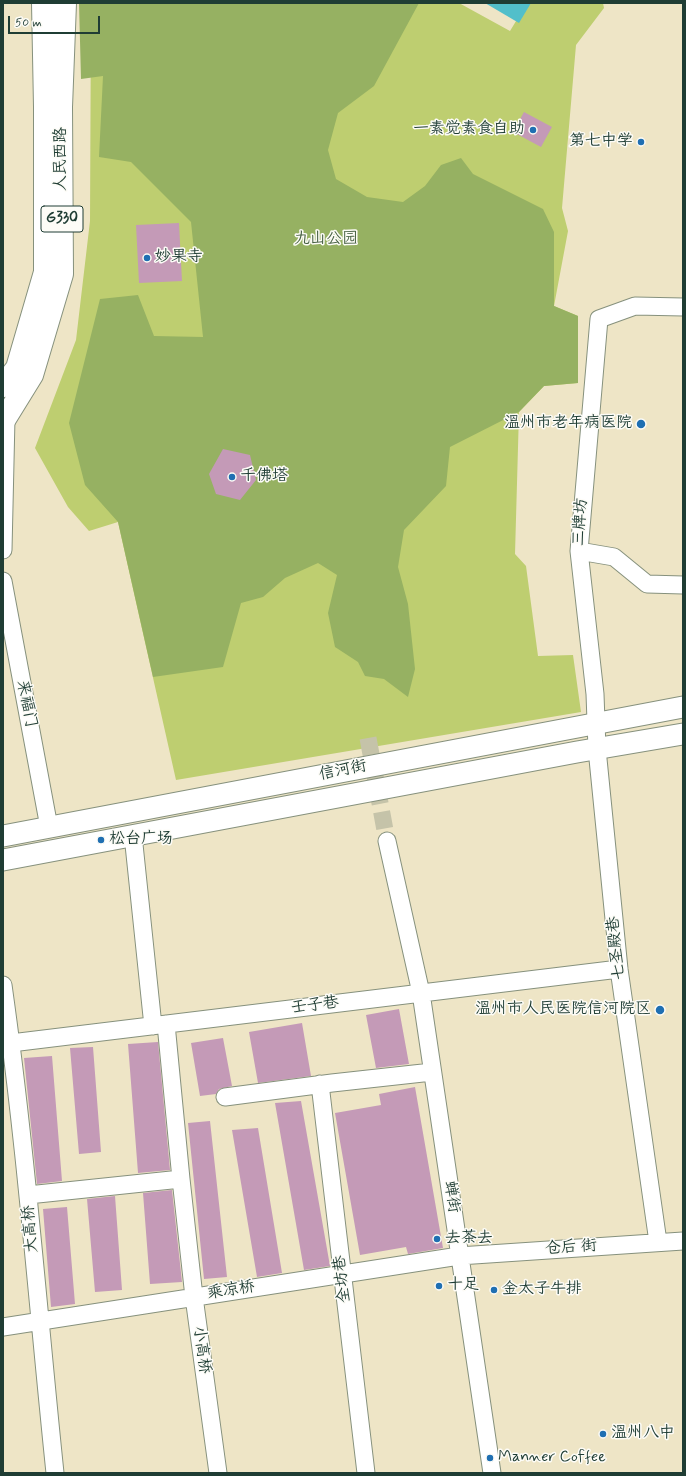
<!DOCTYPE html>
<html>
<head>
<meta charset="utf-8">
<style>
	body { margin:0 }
	#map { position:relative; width:686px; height:1476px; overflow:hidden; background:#eee5c6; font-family:Mynerve,sans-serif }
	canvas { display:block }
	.frame { position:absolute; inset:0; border:4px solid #1f3d34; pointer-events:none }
	.scale { position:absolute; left:8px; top:16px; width:92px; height:18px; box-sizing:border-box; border:2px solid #1f3d34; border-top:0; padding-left:5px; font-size:12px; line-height:14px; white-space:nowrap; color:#1f3d34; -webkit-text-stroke:3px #fdfcf7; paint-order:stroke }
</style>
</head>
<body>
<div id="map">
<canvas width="686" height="1476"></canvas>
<div class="frame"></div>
<div class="scale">50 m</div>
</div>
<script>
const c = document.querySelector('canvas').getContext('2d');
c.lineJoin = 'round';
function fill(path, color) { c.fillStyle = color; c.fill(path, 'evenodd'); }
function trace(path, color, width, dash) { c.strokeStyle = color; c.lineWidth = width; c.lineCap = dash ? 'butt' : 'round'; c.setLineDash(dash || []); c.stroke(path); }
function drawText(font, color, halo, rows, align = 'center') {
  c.font = font + ' Mynerve,"LXGW WenKai TC",sans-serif'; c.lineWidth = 3; c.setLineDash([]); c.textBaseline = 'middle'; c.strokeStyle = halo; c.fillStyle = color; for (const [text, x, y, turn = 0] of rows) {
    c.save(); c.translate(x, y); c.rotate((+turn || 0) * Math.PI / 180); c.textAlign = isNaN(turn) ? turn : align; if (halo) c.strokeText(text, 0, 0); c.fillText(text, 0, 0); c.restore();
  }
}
fill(new Path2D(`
	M91,3h368l51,28 17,-28h76l1,5 -28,37 -14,163 6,23 -14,75 24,10v67l-34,3 -25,26 -4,142 11,12 12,90 35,-1 8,57 -405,68 -58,-258 -29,9 -21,-24 -33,-59 41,-108 14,-119z`), '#bece70');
fill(new Path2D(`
	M79,3h340l-45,83 -36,27 -10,37 8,29 31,18 36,5 22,-16 16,-21 20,-7 12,16 70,35 11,23v74l24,10v67l-34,3 -25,26 -69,35 -4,39 -42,44 -6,37 10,37 7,65 -7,28 -24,-18 -19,-3 -7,-14 -23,-15 -7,-34 9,-38 -19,-12 -33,15 -22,19 -22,6 -18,64 -70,10 -35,-155 -33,-37 -16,-62 31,-124 38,-4 16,41 49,1 -12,-115 -60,-60 -32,-5 4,-81 -22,3z`), '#96b162');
fill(new Path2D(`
	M485,3h46l-12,20z`), '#52bfca');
fill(new Path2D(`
	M524,112l28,15 -11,20 -28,-15z
	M179,223l3,58 -43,2 -3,-58z
	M223,449l27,6 6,25 -16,20 -24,-6 -7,-20z
	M399,1009l10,55 -33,4 -10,-53z
	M302,1023l9,53 -53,7 -9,-51z
	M223,1038l9,48 -13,3 -3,5 -16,2 -9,-53z
	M158,1042l12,128 -32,3 -10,-129z
	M93,1047l8,105 -22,2 -9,-106z
	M52,1056l10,125 -25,3 -13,-126z
	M415,1087l28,161 -35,6 -2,-7 -46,8 -25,-142 46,-8 -2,-11z
	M301,1101l29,165 -26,4 -29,-167z
	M210,1121l17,156 -23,2 -16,-156z
	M258,1128l24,145 -25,4 -25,-147z
	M172,1190l10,92 -32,2 -7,-91z
	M115,1196l7,94 -27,2 -8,-93z
	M67,1207l8,97 -24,3 -8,-98z`), '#c49ab7');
trace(new Path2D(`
	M368,738l19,103`), '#c5c3a9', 17, [17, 8]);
const minor = new Path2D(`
	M3,550l3,-132
	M579,551l35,6 33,27 36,1
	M3,581l46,246
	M133,835l20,191
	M387,841l34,152 71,480
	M3,985c23,162 35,325 52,488
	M11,1043l608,-74
	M320,1084l46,389
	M225,1097l107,-14 100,-11
	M181,1179l13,118 24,176
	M28,1195l153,-16 -15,-155
	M658,1242l-39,-273 -22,-220 -2,-55 -16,-143 20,-232 36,-13 48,1
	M3,1327l456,-71 224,-15`);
const major = new Path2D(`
	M3,836l680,-129
	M3,860l574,-108 106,-18`);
const highway = new Path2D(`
	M3,386l14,-18 28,-96v-165l-2,-104
	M3,422l29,-47 30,-101 -1,-167 4,-104`);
trace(minor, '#86917d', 19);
trace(major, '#86917d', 23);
trace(highway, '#86917d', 24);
trace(minor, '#fff', 17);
trace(major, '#fff', 21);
trace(highway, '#fff', 22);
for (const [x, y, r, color] of [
	[533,130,4,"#1f6fb2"],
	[641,142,4,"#1f6fb2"],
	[147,258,4,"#1f6fb2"],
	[641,424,5,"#1f6fb2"],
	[232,477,4,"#1f6fb2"],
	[101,840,4,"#1f6fb2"],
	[660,1010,5,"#1f6fb2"],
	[437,1239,4,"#1f6fb2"],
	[439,1286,4,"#1f6fb2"],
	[494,1290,4,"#1f6fb2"],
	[603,1434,4,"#1f6fb2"],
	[490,1458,4,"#1f6fb2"]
]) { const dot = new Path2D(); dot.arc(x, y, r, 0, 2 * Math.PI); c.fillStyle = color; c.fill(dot); trace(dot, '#fdfcf7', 1.5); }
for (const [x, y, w] of [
	[62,219,42]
]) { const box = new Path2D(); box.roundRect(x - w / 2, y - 13, w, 26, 3); c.fillStyle = '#fdfcf7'; c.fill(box); trace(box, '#1f3d34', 1); }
drawText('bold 15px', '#1f3d34', null, [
	["G330",62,219]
]);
drawText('16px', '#1f3d34', '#fdfcf7', [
	["一素觉素食自助",525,130,"right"],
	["第七中学",633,142,"right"],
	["妙果寺",155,258],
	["温州市老年病医院",632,424,"right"],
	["千佛塔",240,477],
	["松台广场",109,840],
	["温州市人民医院信河院区",651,1010,"right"],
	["去茶去",445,1239],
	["十足",447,1286],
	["金太子牛排",502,1290],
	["温州八中",611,1434],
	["Manner Coffee",498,1458]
], 'left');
drawText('16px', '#1f3d34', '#fdfcf7', [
	["人民西路",62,159,-90],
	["三牌坊",581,522,-86],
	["来福门",26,704,79],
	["信河街",343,771,-11],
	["七圣殿巷",617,948,-96],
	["壬子巷",315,1006,-7],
	["蝉街",451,1197,82],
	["大高桥",31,1229,-95],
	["仓后 街",571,1248,-4],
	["全坊巷",343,1279,-97],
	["乘凉桥",231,1291,-9],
	["小高桥",201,1350,82]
]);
drawText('16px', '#476143', '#fdfcf7', [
	["九山公园",326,240]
]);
</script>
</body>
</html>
